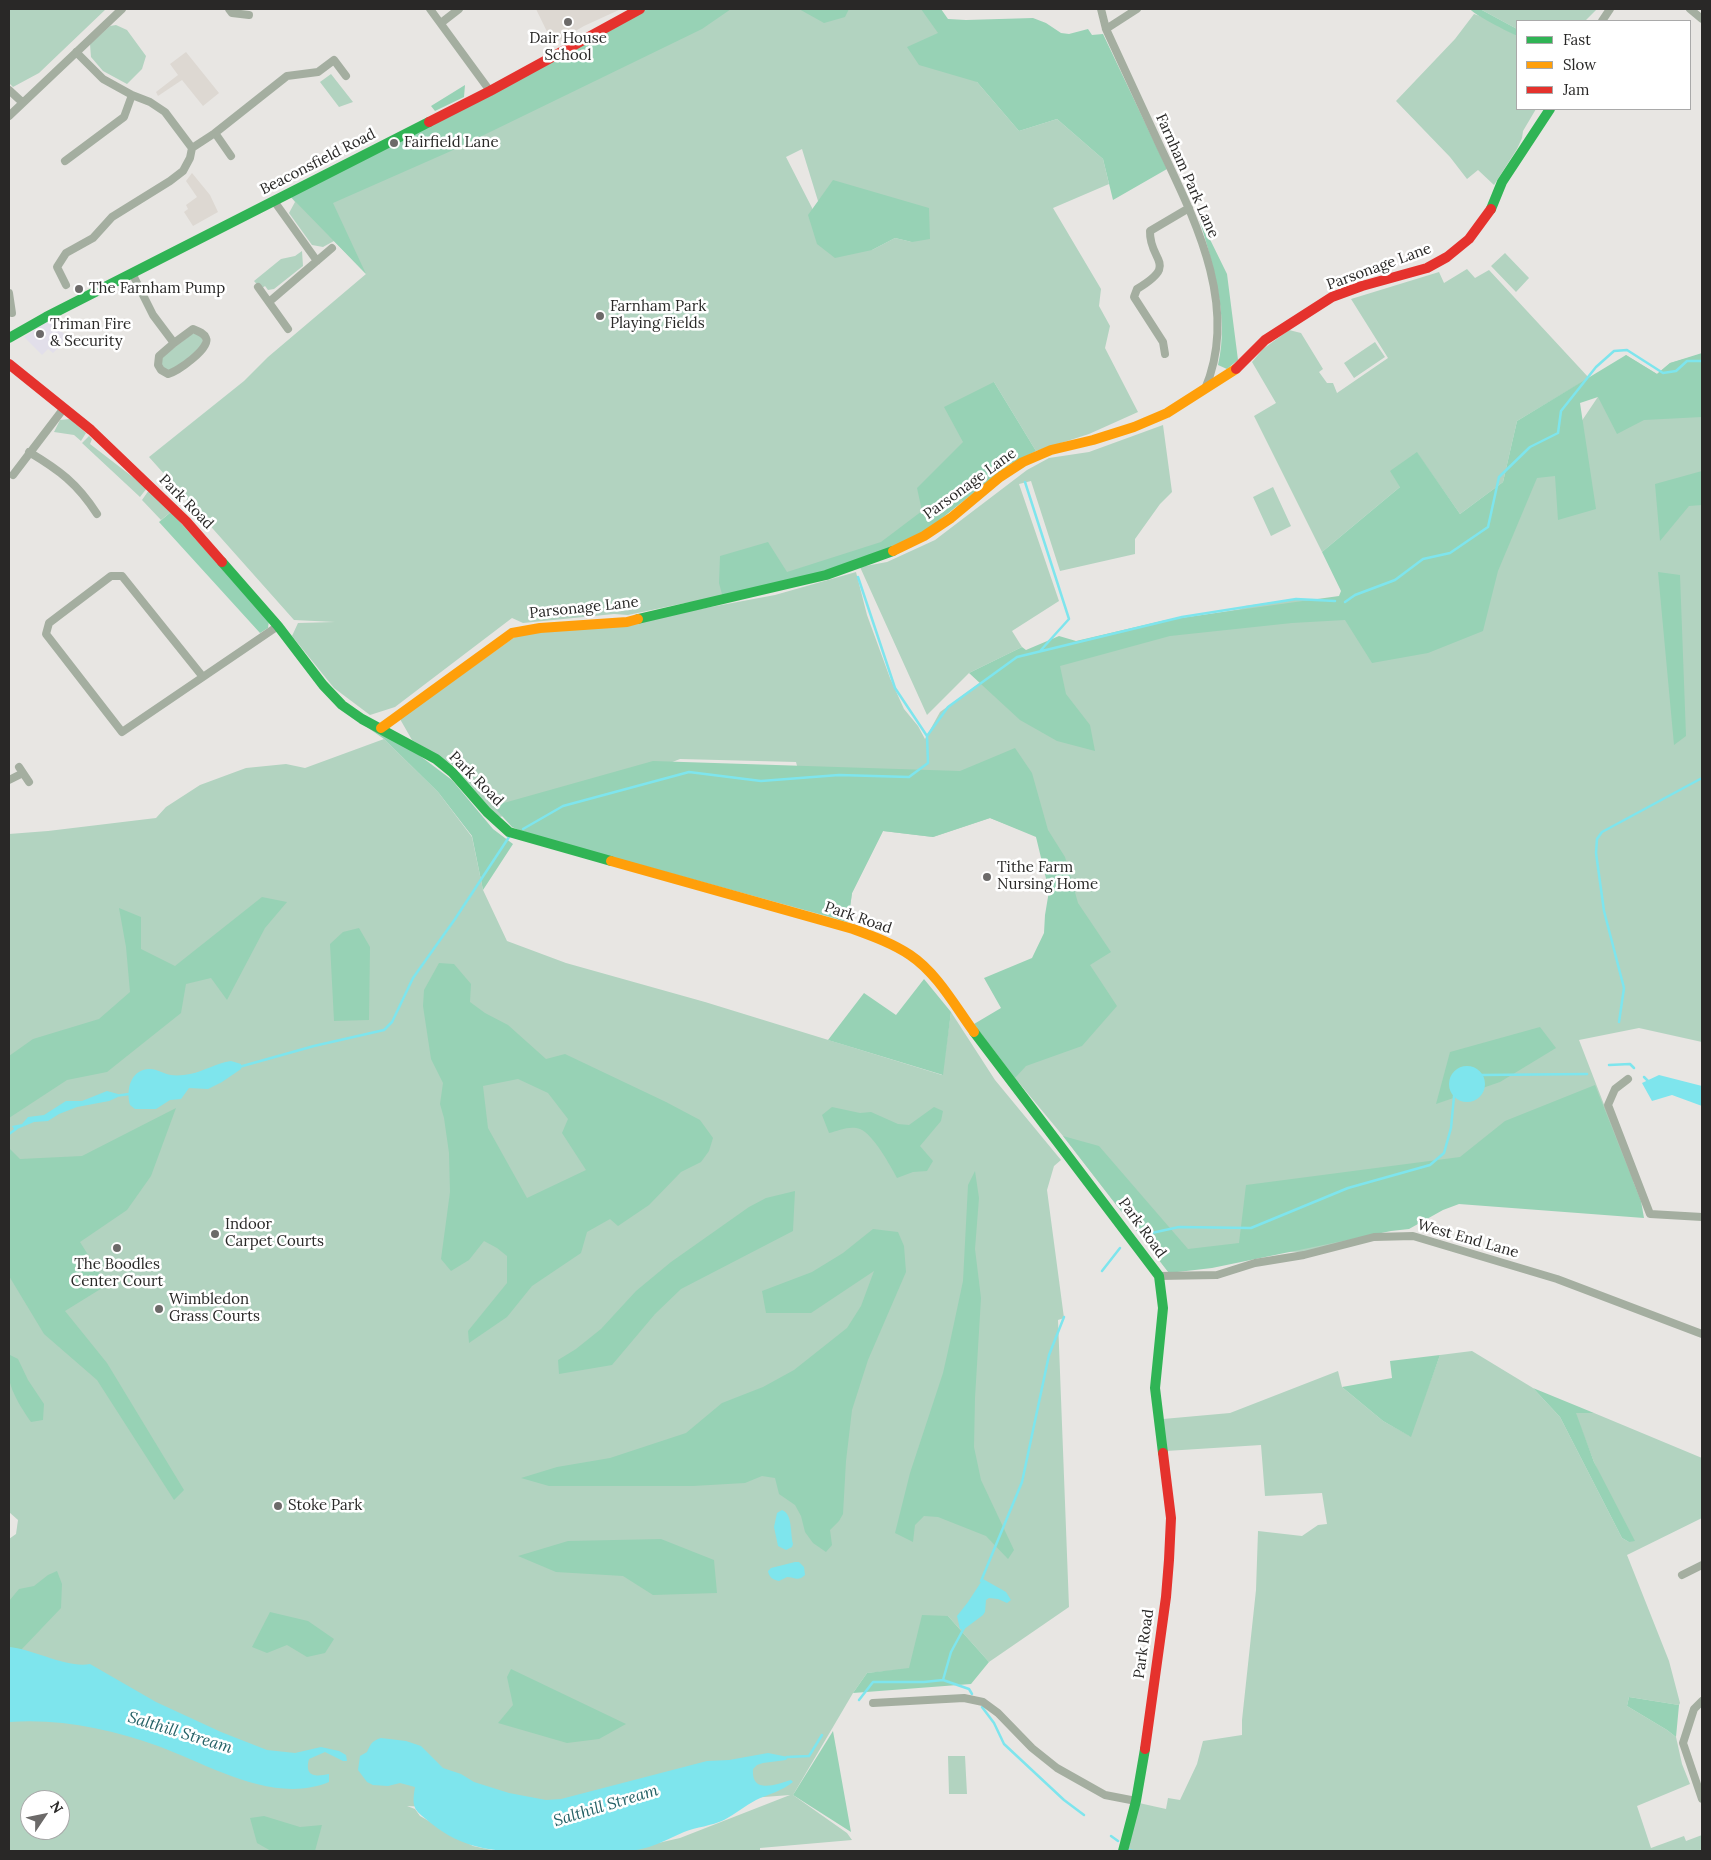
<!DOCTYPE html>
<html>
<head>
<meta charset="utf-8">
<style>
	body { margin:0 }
	#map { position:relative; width:1711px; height:1860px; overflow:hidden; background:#e8e6e3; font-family:Lora,serif }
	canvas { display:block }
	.frame { position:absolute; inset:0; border:10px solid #292827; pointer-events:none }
	.legend { position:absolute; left:1516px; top:20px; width:175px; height:90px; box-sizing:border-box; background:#fff; border:1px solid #a9a9a9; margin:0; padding:6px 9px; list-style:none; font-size:15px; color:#292827 }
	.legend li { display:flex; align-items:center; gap:10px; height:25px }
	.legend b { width:25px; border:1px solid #a9a9a9 }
	.north { position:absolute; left:20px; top:1790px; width:50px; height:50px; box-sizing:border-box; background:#fff; border:1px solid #a9a9a9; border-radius:50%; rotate:56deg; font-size:14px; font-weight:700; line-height:20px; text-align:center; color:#292827 }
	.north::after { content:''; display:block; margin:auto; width:18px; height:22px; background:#6c6a69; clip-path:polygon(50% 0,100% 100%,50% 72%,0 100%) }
</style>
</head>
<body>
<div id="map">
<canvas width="1711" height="1860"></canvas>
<div class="frame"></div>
<ul class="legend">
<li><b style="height:6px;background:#30b455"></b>Fast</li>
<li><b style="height:6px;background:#ff9f0a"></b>Slow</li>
<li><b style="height:6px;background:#e5322d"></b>Jam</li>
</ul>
<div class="north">N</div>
</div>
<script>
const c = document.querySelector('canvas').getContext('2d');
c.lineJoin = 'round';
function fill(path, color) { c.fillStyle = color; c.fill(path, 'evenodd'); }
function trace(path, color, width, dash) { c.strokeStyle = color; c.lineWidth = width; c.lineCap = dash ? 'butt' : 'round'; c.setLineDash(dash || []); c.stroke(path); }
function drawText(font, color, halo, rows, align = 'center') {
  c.font = font + ' Lora,serif'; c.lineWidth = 5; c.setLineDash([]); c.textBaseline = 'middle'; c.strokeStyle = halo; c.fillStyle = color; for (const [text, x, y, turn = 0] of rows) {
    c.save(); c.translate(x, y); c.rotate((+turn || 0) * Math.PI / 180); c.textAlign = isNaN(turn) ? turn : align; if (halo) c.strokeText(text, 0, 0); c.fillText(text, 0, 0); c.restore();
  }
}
fill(new Path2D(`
	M50,320l18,18 -15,15 -5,-4 -6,6 -18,-18z`), '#e2dfea');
fill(new Path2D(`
	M536,9h85l-37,17 -31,18z
	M186,52l33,41 -16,13 -21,-26 -24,16 -2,-4 22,-17 -8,-11z
	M192,173l18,22 8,17 -25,14 -9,-14 4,-3 -2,-4 11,-8 -11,-16z`), '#ddd8d2');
fill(new Path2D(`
	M9,9h97l-67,64 -26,14 -4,-4z
	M659,9h274l44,73 42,49 38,-12 46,40 6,25 -56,24 48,81 -2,17 11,20 -5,22 33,64 -49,22 -53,17 -42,-69 -9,79 -69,72 -193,65 -38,5 -57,12 -14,-1 -91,9 -11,-5 -117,89 -25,8 -36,-27 -42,-52 6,-13 37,-1 -41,-2 -145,-163 95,-76 24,-24 98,-83 -32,-33 -11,6 -11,-2 -23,-32 6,-11 -4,-5zM802,149l16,52 94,41 -17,-4 -23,12 -42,-7 -44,-86z
	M1480,9h117l-12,12h-68v8z
	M1474,14l9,3 34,19v73h19l-13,22 -1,7 -5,11 -23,36 -16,-15 -11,9 -17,-22 -54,-56 59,-62z
	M116,25l11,5 19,26 -4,13 -15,15 -24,-13 -12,-14 -1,-13 20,-18z
	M331,74l22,28 -14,5 -19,-25z
	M302,251l1,15 -29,23 -6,1 -3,-4 -4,3 -7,-8 27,-22 14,-3z
	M1505,253l24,25 -13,14 -25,-26z
	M1467,269l8,9 14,-8 100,108 -72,43 -14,61 -43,32 -43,-61 -17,34 -78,65 -68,-136 22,-13 -24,-41 11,-13 26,-19 12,3 22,36 -4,3 8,11h6l4,10 51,-35 -37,-59 88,-27 5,11z
	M196,333l7,5 -1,9 -29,23c-6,1 -9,0 -12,-5l1,-8 30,-23z
	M1375,342l10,15 -31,21 -10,-15z
	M1702,354v688l-63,-14 -60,12 55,142 -159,-15 -128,78 -42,7 -54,-1 -82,22 -106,-137 -48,-58 48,-159 -14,-47 -13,-36 -46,-18 -57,19 -50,-6 -31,62 -4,29 -10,-2 -42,-158 -116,-3 -23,9 -157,49 -7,-5 -40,-47 -41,-25 -12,-21 119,-85 165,-22 91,-17 81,-23 11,43 23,63 14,31 14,17 7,13 15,-27 78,-57 151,-34 72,-12 4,-3 50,-7 43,5 237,-173 51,-76 31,19 13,-11z
	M70,419l16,14 -5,8 -7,-6 -20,-3 6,-12z
	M1163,425l9,67 -12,12 -25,35v15l-75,17 -29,-90 -12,3 40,117 -47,30 10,16 -53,26 -42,42 -67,-148 27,-5 48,-22 92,-70 22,-12 40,-6z
	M89,436l3,3 -2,5 57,44 -7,9 -58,-54z
	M1273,487l18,39 -20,10 -18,-39z
	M149,490l22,22 -10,8 -19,-20z
	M384,739l54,53 34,45 11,53 24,51 59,22 139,39 237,73 9,-63 44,68 66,80 -7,6 -7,24 17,128 -6,2 11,287 -80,55 -41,-46 -39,53 -42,4 -14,20 -60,102 54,38 5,7 -92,8v3h-137l57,-13 110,-43 -233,18 -150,-7 8,3 5,7 53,30 23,5h-487v-312l7,-5 2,-14 -9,-8v-678l39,-3 108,-13 10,-11 34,-22 46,-17 40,-4 19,4zM30,1800h30v30h-30z
	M1472,1351l61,37 27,29 62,121 7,4 -35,-80 -19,-49h19l108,45v60l-75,37 42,106 11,42 -1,2 -50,-8 -2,9 40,24 9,7 6,27 8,20 -53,22 14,42 33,-12 2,5 16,-6v16h-574l11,-48 27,6 2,-11 12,2 17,-36 6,-23 39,-6v-15l14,-130 2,-59 44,5 16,-11 9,-1 -5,-31 -57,3 -4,-51 -95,6 -3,-32 67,-6 108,-42 4,16 41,34 27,15 30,-81z
	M948,1756h17l2,38h-18z`), '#b2d3c0');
fill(new Path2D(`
	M645,9h86l-29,20 -251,122 -118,52 33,71 -75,-77z
	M799,9h50l-4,8 -21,6z
	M921,9h20l7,10 18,1 67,-2 13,5 15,10 8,1 19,-5 4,6 11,-1 64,135 -54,31 -10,-41 -46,-40 -38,12 -42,-49 -58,-17 -12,-18 31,-14z
	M1470,9h10l37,20v7c-10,-5 -41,-20 -47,-27z
	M465,85l-1,12 -29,14 -4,-5z
	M833,180l96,28 1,31 -18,3 -17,-4 -23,12 -37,8 -18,-14 -9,-29z
	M1198,215l29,59 11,86 -11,9 -9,-4c12,-49 -6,-103 -20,-150z
	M1702,353v64l-58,3 -27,14 -19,-37 -18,6 16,106 -38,11 -3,-44 -18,2 -39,93 -15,60 -55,22 -56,10 -27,-43 -53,3 -122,13 -110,30 6,28 24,31 5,26 -38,-10 -37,-21 -51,-47 53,-26 4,3 33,-14 17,5 90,-21 173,-24 2,-5 -19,-39 78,-65 -10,-16 27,-19 43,62 43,-32 14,-61 109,-66 31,19 13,-11z
	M994,382l42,69 -27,14 -82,65 -35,19 -60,21 -109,28 -4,-15 1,-27 48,-14 19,30 94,-30 41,-31 -5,-23 46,-46 -19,-35z
	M1702,471v34l-13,1 -29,35 -5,-57z
	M171,512l98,109 -1,7 -8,5 -101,-111z
	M1658,572l22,3 6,161 -12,9z
	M364,725l39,18 49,37 41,49 20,15 -30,46 -11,-54 -34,-44 -54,-53z
	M1015,748l17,25 16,57 17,27 13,46 33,49 -21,13 27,41 -35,40 -56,20 -11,12 -41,-54 27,-16 -17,-30 48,-20 12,-25 1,-18 4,-24 -13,-54 -46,-19 -57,19 -50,-6 -31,62 -4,29 -320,-88 -16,-7 -19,-21 160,-45 307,10z
	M262,897l25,5 -22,26 -38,72 -16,-22 -25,6 -5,29 -74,59 -40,8 -58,38v-62l24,-17 66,-20 31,-27 -4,-45 -7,-39 22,9v32l34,17z
	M359,928l11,19 -1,73 -35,1 -4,-77 13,-12z
	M439,963l15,1 17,20 -1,18 15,11 23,12 38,34 19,-5 101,48 34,18 13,18 -4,13 -8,11 -20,10 -32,33 -31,21 -8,-7 -23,13 -6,21 -49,33 -25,31 -38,26 -1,-12 39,-48v-27l-10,-8 -13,-7 -15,19 -18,11 -10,-12 9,-67 -1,-39 -5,-35 -4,-14 3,-21 -12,-24 -8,-53 1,-16zM518,1079l30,14 20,26 -6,14 24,37 -59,28 -39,-70 -5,-42z
	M924,979l27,33 -8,63 -115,-35 36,-47 32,22z
	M1540,1027l16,21 -56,34 -64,22 14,-52z
	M1595,1085l46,116 3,17 -185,-14 -16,6 -34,19 -18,2 -179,37 -43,5 -106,-137 36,10 89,103 51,-6 7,-58 214,-28 45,-36z
	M832,1107l28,6 11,-1 27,12 11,1 25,-18 9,4 -2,10 -21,25 13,15 -6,10 -14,1 -16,6c-7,-13 -24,-44 -37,-49 -10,-4 -22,2 -31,4l-7,-18z
	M176,1108l-25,68 -24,34 -47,32 27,43 -42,26 42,52 77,127 -10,10 -77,-120 -53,-46 -35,-58v-128l11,11 62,-3z
	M975,1171l4,27 -4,51 6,49 -6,100 -1,49 7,33 33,70 -6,9 -22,-23 -48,-19 -14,-1 -9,9 -2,17 -18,-9 15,-60 33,-100 7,-31 13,-61 5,-96z
	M795,1191l-2,40 -112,58 -26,25 -43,51 -53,9 -1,-14 18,-11 25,-20 35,-38 35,-29 78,-55 17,-9z
	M873,1229l25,3 6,14 2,26 -38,88 -16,50 -6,51 -3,53 -4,7 -9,9 2,15 -6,7 -13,-9 -8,-11 -4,-16 -6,-11 -16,-11 -4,-16 -13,-2 -17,7 -52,3h-144l-28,-8 36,-11 53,-9 76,-25 36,-30 41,-16 31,-17 53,-42 14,-22 13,-35 -63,42h-45l-4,-22 50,-19 31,-19z
	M10,1355l8,4 10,21 16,24 -1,16 -12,2c-13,-19 -29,-43 -21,-67z
	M1440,1355l-29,82 -28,-16 -41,-34 50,-9 -2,-17z
	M1533,1388l61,25h-18l18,49 41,79 -6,1 -7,-4 -62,-121z
	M661,1539l53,21 3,33 -64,2 -30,-19 -67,-4 -38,-16 50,-15z
	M57,1571l5,13 -1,24 -40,42 -12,-3v-46l10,-12 15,-3 14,-11z
	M270,1612l38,9 26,18 -9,14 -18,4 -20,-12 -20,8 -15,-6z
	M922,1615l26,1 41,46 -18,22 -118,9 14,-20 42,-5z
	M511,1669l115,55 -27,15 -32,4 -69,-20 15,-18 -6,-28z
	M1629,1697l50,8 -3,32 -9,-7 -40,-24z
	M833,1731l18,101 -58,-37z
	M264,1816l36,11 22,-2 -7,26h-44l-14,-8 -7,-25z`), '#97d2b5');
fill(new Path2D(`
	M231,1061l10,3v5l-19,13 -14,7 -19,-1 -8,11 -11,1 -14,9h-21l-5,-4c-4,-15 0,-34 18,-36 8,-1 16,5 23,6 6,1 14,0 19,-1 15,-3 26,-11 41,-13z
	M1449 1084a18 18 0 1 1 36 0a18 18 0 1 1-36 0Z
	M1659,1075l43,11v20l-30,-11 -20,6 -10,-18z
	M107,1091l11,3v3l-9,4 -32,6 -18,7 -11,7 -14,1 -19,8 -3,-4 10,-2 6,-7 16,-2 22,-14h16z
	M782,1510c11,4 8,23 11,34l-1,3 -6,3 -8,-4 -4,-19 3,-14z
	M795,1562h4l5,5 1,8c-7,7 -11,2 -18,2l-8,4c-6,-1 -10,-4 -11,-10l3,-3z
	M983,1579l23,13 5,8 -4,3 -9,-4 -9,-1 -3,2 -1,12 -2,3 -20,15 -3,-1 -3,-13 11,-14z
	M9,1647c24,2 60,22 81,17l66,38 65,30 46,18 28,3 26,-6 18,4 7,4 1,6h-4l-18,-9 -16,7c-5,18 7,18 20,15v8c-56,23 -119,-17 -171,-36 -47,-17 -99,-28 -149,-24z
	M381,1738l25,3 15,5 22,22 18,6 13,8 35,11 37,7 15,-1 146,-38 22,-1 39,-7 20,4 -2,3 -23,3 -6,2 -4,4c-2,26 24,15 38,11l2,2c-11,9 -24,12 -37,18 -11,6 -21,14 -32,20 -13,6 -27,7 -40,12 -12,5 -23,11 -35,15 -25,8 -54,4 -79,4 -51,0 -96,7 -138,-27 -17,-14 -21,-14 -17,-37l-15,-4 -12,3 -15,-1 -6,-3 -9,-12 2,-14 7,-4c4,-9 5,-11 14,-14z`), '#7ee5ed');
trace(new Path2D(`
	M1025,482l44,137 -28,31
	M858,577l37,111 32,48
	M1345,602l10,-7 40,-15 28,-21 27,-6 38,-26 11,-50 31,-30 28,-14 3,-22 35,-44 18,-16 13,-1 36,23 13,-2 11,-10h15
	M523,829l40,-23 126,-34 72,9 78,-6 70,2 19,-14 -1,-27 21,-29 69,-50 165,-40 114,-18 39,2
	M1619,1022l5,-34 -20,-77 -8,-58 1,-14 5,-7 100,-54
	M1609,1065l21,-1 4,4
	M239,1067l75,-21 70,-16 8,-8 21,-44 42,-59 54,-82
	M1481,1075l106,-1
	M1644,1077l6,6
	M115,1096l14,-2
	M9,1134l7,-5
	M1147,1234l32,-7 72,1 97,-40 82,-23 14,-12 7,-25 3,-32 1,-1
	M1102,1271l18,-23
	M981,1581l41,-99 27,-127 15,-38
	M943,1680l8,-28 13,-24
	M859,1700l14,-18h51l19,-2 26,9 3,5
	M982,1707l12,16 10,21 60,56 20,15
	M787,1757l22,-1 13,-21
	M1111,1836l7,5
	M1130,1850l2,1`), '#7ee5ed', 2.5);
trace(new Path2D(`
	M229,9l3,4 17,2
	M430,9l60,82
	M1101,9l5,20c18,39 36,78 54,117 35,74 80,161 45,243
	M1690,9l12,10
	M1602,21l8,-12
	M441,23l18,-14
	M1106,29l31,-20
	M9,90l13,12
	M9,116l113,-107
	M215,133l72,-57 31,-4 16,-12 12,16
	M192,148l23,-15 16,23
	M65,161l59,-44 8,-22
	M274,201l43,60
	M132,273l21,42 21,28 19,-14c5,2 11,4 13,9 5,10 -29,34 -38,36l-7,-4 -3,-5 1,-9 15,-13
	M66,285l-9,-18 9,-14 27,-15 19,-21 58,-36 13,-10 7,-13 2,-10 -27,-36 -15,-10 -18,-7 -29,-16 -27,-27
	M258,287l30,42
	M9,293l3,20
	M269,302l63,-54
	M1165,354l-2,-12 -29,-45 3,-8c43,-26 12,-27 13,-58l39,-23
	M29,452c30,18 48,31 68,62
	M13,475l51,-67
	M203,677l-81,-101h-11l-62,47 -3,11 76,98 156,-106
	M19,767l10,15
	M9,780l14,-7
	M1628,1079l-13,10 -7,16 42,109 52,3
	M1159,1276l58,-1 38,-12 49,-8 70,-18 39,-1 144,43 145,55
	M1682,1575l20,-10
	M1702,1701l-8,8 -11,34 19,56
	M873,1703l91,-5 19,4 15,11 34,35 25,20 48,27 31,6`), '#a4aea0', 8);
trace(new Path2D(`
	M1491,209l11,-27 48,-73
	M9,338l37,-21 383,-195
	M222,562l56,64 45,59 19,20 20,14 74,40 16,13 35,40 22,20 102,29
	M638,619l188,-44 67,-24
	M974,1032l185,244 4,32 -8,80 8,65
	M1123,1851l13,-50 9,-52`), '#30b455', 10);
trace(new Path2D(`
	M893,551l31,-15 27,-18 49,-41 23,-15 28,-12 42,-10 41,-13 33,-14 69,-44
	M381,728l131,-95 28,-5 87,-6 11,-3
	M611,861l242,68c19,7 39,14 57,26 27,18 45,51 64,77`), '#ff9f0a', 10);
trace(new Path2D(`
	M429,122l61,-31 150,-82
	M9,364l82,66 95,91 36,41
	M1236,369l29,-29 67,-43 30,-11 65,-18 20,-11 22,-18 22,-30
	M1145,1749l21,-152 3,-37 2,-42 -8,-65`), '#e5322d', 10);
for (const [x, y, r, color] of [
	[568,22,5,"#6c6a69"],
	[394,143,5,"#6c6a69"],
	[79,289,5,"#6c6a69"],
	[600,316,5,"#6c6a69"],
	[40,334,5,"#6c6a69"],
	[987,877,5,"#6c6a69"],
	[215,1234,5,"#6c6a69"],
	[117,1248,5,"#6c6a69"],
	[159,1309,5,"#6c6a69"],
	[278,1506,5,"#6c6a69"]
]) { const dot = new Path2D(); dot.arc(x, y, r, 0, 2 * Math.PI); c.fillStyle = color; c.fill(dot); trace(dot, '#fff', 2); }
drawText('15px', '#292827', '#fff', [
	["Dair House",568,39,"center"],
	["School",568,56,"center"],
	["Fairfield Lane",404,143],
	["The Farnham Pump",89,289],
	["Farnham Park",610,307],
	["Playing Fields",610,324],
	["Triman Fire",50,325],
	["& Security",50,342],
	["Tithe Farm",997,868],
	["Nursing Home",997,885],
	["Indoor",225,1225],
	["Carpet Courts",225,1242],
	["The Boodles",117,1265,"center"],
	["Center Court",117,1282,"center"],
	["Wimbledon",169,1300],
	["Grass Courts",169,1317],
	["Stoke Park",288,1506]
], 'left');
drawText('15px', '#292827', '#fff', [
	["Beaconsfield Road",318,162,-27],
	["Farnham Park Lane",1187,176,66],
	["Parsonage Lane",1379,267,-20],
	["Parsonage Lane",970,484,-36],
	["Park Road",186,502,45],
	["Parsonage Lane",584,608,-6],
	["Park Road",476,779,45],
	["Park Road",858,918,19],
	["Park Road",1142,1228,54],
	["West End Lane",1468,1239,16],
	["Park Road",1144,1644,-82]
]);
drawText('italic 16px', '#256166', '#fff', [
	["Salthill Stream",180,1733,17],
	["Salthill Stream",606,1806,-17]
]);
</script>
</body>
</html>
